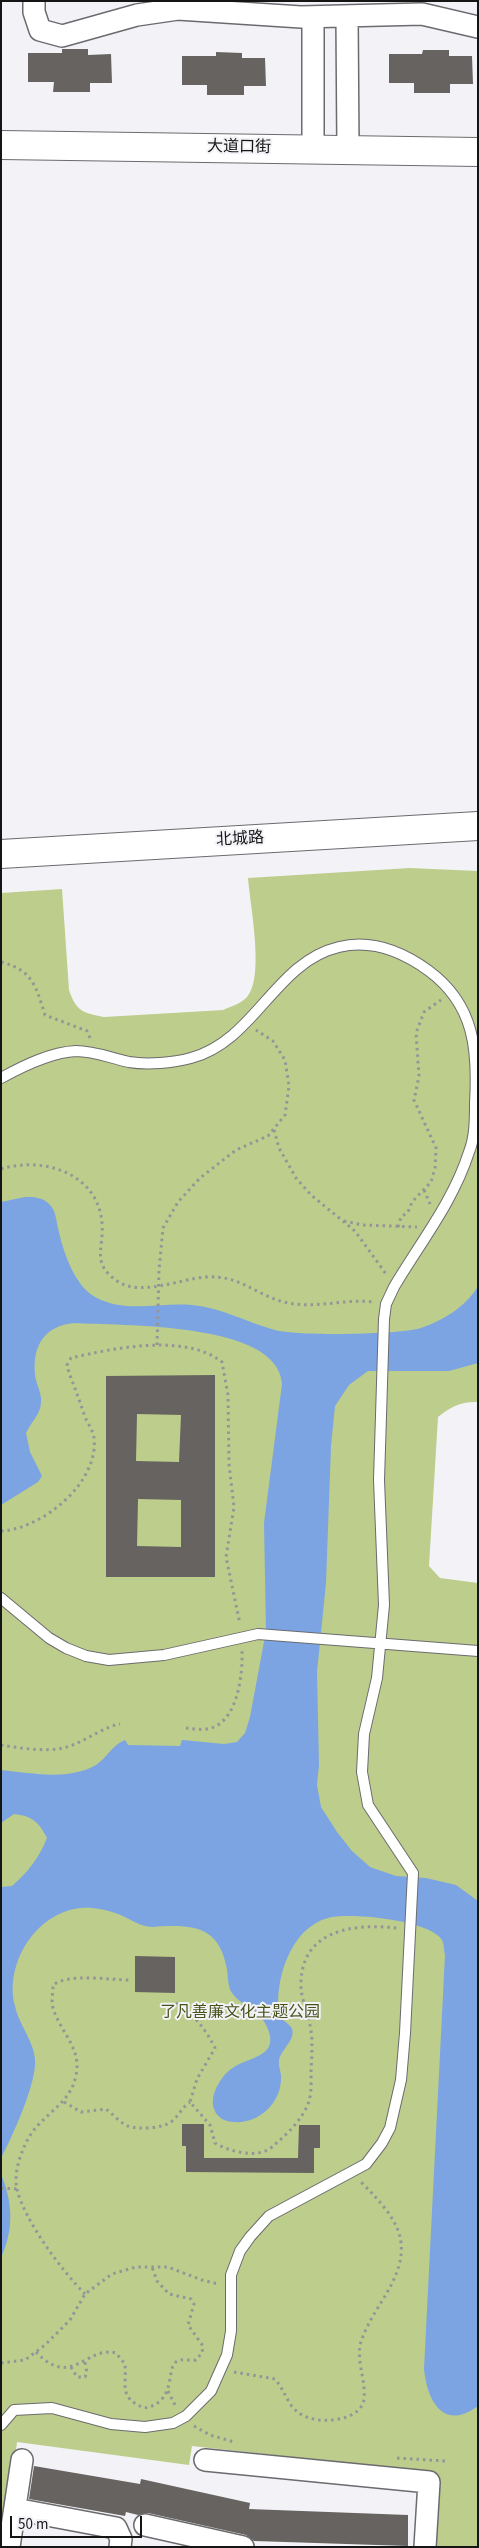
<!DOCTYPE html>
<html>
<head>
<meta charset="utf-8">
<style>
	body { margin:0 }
	#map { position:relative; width:479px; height:2548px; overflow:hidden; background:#f3f3f7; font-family:"Source Sans 3",sans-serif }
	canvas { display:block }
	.frame { position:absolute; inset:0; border:2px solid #151516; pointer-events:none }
	.scale { position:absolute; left:10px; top:2516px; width:132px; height:22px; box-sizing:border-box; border:2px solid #151516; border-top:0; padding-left:6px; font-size:15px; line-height:18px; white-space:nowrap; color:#151516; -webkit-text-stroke:4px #f3f3f7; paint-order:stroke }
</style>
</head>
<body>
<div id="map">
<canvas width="479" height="2548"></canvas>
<div class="frame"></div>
<div class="scale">50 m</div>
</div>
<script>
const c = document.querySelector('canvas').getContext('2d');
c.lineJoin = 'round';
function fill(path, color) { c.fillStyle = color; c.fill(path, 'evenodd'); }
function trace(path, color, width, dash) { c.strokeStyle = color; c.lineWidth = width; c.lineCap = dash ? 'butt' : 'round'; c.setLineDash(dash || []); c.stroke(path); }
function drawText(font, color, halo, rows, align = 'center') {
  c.font = font + ' "Source Sans 3","Noto Sans SC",sans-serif'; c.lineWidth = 4; c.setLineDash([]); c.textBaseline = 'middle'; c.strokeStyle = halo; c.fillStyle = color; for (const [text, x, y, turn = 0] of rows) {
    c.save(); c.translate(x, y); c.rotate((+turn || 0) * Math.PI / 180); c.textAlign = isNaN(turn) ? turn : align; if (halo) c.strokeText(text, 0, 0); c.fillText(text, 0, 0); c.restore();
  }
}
fill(new Path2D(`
	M410,868l68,3v531c-16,-1 -28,5 -40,15l-9,149 11,12 38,5v964h-44l3,-74 -245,-27 -3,19 -172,-23 -11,89 -5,-1v-1637l61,-4 7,101c7,21 14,23 35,27l119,-7c9,-4 17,-6 24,-13 18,-20 3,-92 1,-119z`), '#bdcd8b');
fill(new Path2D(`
	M25,1197c8,0 18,0 24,7 7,6 7,16 9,24 5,23 16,57 37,69 31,17 64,5 97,8 30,3 54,17 83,25 21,6 125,5 146,-2 21,-7 46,-22 57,-42v77l-29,8h-81l-19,14 -14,21 -4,40 -5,137 -9,89 2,93 -2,20 4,22 16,25 15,19 18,16 26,9 30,2 30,7 22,16v505c-35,26 -51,-6 -54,-37l21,-414c-1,-4 -1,-11 -3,-15 -12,-20 -93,-28 -114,-22 -38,10 -54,63 -49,98 3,4 9,7 12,11 7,11 -10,22 -12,33 -1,7 3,13 2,20 -1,25 -24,44 -47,42 -8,0 -17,-4 -20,-13 -5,-14 8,-35 20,-42 18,-11 46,-11 33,-40 -9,-21 -24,-19 -35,-34 -4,-5 -4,-16 -5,-24 -8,-44 -35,-45 -75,-42 -12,0 -23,-9 -34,-13 -11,-4 -25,-7 -37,-6 -45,4 -77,56 -66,98 4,19 19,35 20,54 2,22 -23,78 -34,98v-271l11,-1c16,-14 27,-28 35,-48 -8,-16 -15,-22 -33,-24l-13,9v-53c31,3 67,11 95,-5 11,-7 16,-20 29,-25l3,5 52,1 2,-6 42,4 13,-2 8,-9 5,-16 16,-86 -2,-108 18,-139c-3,-63 -163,-58 -208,-61 -29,3 -42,22 -39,52 1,9 7,18 6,27 0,12 -10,20 -15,31l4,19 12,24 -4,6 -37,23v-303z
	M1,2174c12,29 13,55 0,84z`), '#7ca4e3');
fill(new Path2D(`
	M62,49h26v6l23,-1 1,29h-22v9h-37l1,-10h-26v-29h34z
	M423,50h26v6h23l1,28h-23v9h-36v-10h-25v-29h33z
	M216,52l26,1v5h23l1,28h-22v9h-37v-10h-25v-29h34z
	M215,1375v202h-109v-201zM137,1414l44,1 -2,47 -43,-1zM138,1499l43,1v47l-44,-1z
	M135,1956l40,1v36l-40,-1z
	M182,2124h22v34h94l1,-33h21v23h-6v25l-128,-1v-26h-4z
	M34,2466l106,18 1,-5 109,24 -1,6 159,6v31l-154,-5 -8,-6 -98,-22 -10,2 -12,-3 -1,4 -96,-17z`), '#666361');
const lane = new Path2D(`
	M1,1078c22,-12 50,-26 75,-27 19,0 34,7 53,11 18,3 44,1 62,-4 64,-17 84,-96 148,-111 33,-8 64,5 90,24 46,34 49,80 46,132 0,16 0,34 -6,49 -16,50 -49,91 -75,135l-8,17 -2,15 -5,161 5,125 -7,73 -13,56 -2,38 6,33 45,68 -8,160 -4,47 -11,48 -8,15 -16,21 -97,52 -19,21 -10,14 -9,24v56l-4,24 -16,36 -25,25 -13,7 -28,4 -34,-3 -59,-16 -38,2 -13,15
	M1,1598l48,40 17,10 20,8 23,4 55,-5 94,-21 220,17`);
const street = new Path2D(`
	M34,1v11l6,18 22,6 75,-21 41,-6 123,8 121,-3 56,13
	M347,16l1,134
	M313,17v133
	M205,2460l224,22 -4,65
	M15,2509l101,19 5,11 -1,8
	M145,2525l98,22
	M9,2547l13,-87`);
const secondary = new Path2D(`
	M1,145l477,7
	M1,854l477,-28`);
trace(lane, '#6b6b6f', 12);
trace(street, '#6b6b6f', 24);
trace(secondary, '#6b6b6f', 30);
trace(new Path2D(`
	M1,962c32,8 35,25 44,53l42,16 4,9
	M274,1130l5,18 17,30 15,17 44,36 31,43
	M1,1169c42,-13 97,4 101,54 2,26 -11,40 15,58 24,16 62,-2 89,-4 34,-2 48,17 78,25 31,8 60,-4 90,0
	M424,1190l6,14
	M344,1221l19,4 54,2
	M398,1227l3,-10 7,-5 4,-10 19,-20 4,-14 1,-20 -22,-48 5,-24 -3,-43 8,-21 17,-12
	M157,1345l2,-75 4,-42 15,-26 22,-24 36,-28 32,-14 17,-21 4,-29 -4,-26 -12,-19 -17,-11
	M1,1531c41,-2 98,-48 93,-93 -1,-8 -6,-14 -9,-21 -5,-15 -10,-29 -16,-44l-2,-8 4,-7c43,-10 114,-25 151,4l6,33 1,69 5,43 -8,50 14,67
	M186,1728c9,1 19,3 28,-1 24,-10 29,-54 28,-77
	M1,1745c19,3 43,7 62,3 21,-5 37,-20 57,-24
	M176,2003c18,11 30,27 39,45l-18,31 -7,23 20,23 5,18c15,9 43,16 57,4 14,-12 29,-26 36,-43 4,-10 3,-23 3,-34 1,-15 2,-31 -1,-45 -2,-13 -8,-24 -9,-37 -2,-58 51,-65 96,-60
	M64,2102l17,10 25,-3c7,5 14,14 22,17 11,4 35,2 43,-4 8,-6 11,-15 19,-20
	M1,2188l16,1
	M85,2294c-23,-23 -61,-74 -68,-105 -4,-17 5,-41 14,-55 15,-22 40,-31 45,-59 6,-27 -16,-43 -23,-67 -2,-7 0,-15 0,-23 16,-12 57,-5 77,-5
	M36,2352c36,38 50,-7 80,1l9,11c2,22 -7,33 19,44 33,-5 22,-40 32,-46 5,-4 13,-1 20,-2l6,-7 1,-7 -15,-21 6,-21 -3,-5 -22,-5 -12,-13 -5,-14
	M1,2363l24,-3 20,-15 25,-25 15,-26 27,-20 24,-7h32l34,13 16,4
	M71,2367l6,10h8l2,-4 -2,-11
	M234,2372l41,7c7,8 10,17 16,26 12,17 37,18 56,12 8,-3 16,-9 17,-18 2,-18 -7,-36 -4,-54 4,-15 14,-31 22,-44 34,-54 21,-77 -21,-119
	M168,2391l8,16
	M194,2426l16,9 24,7
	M397,2458l49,3`), '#959598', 3, [2.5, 4]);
trace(lane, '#fff', 10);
trace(street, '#fff', 21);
trace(secondary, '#fff', 28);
drawText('16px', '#151516', '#f3f3f7', [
	["大道口街",239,148,1],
	["北城路",240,840,-3]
]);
drawText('16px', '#48531c', '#f3f3f7', [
	["了凡善廉文化主题公园",240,2013]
]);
</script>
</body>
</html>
